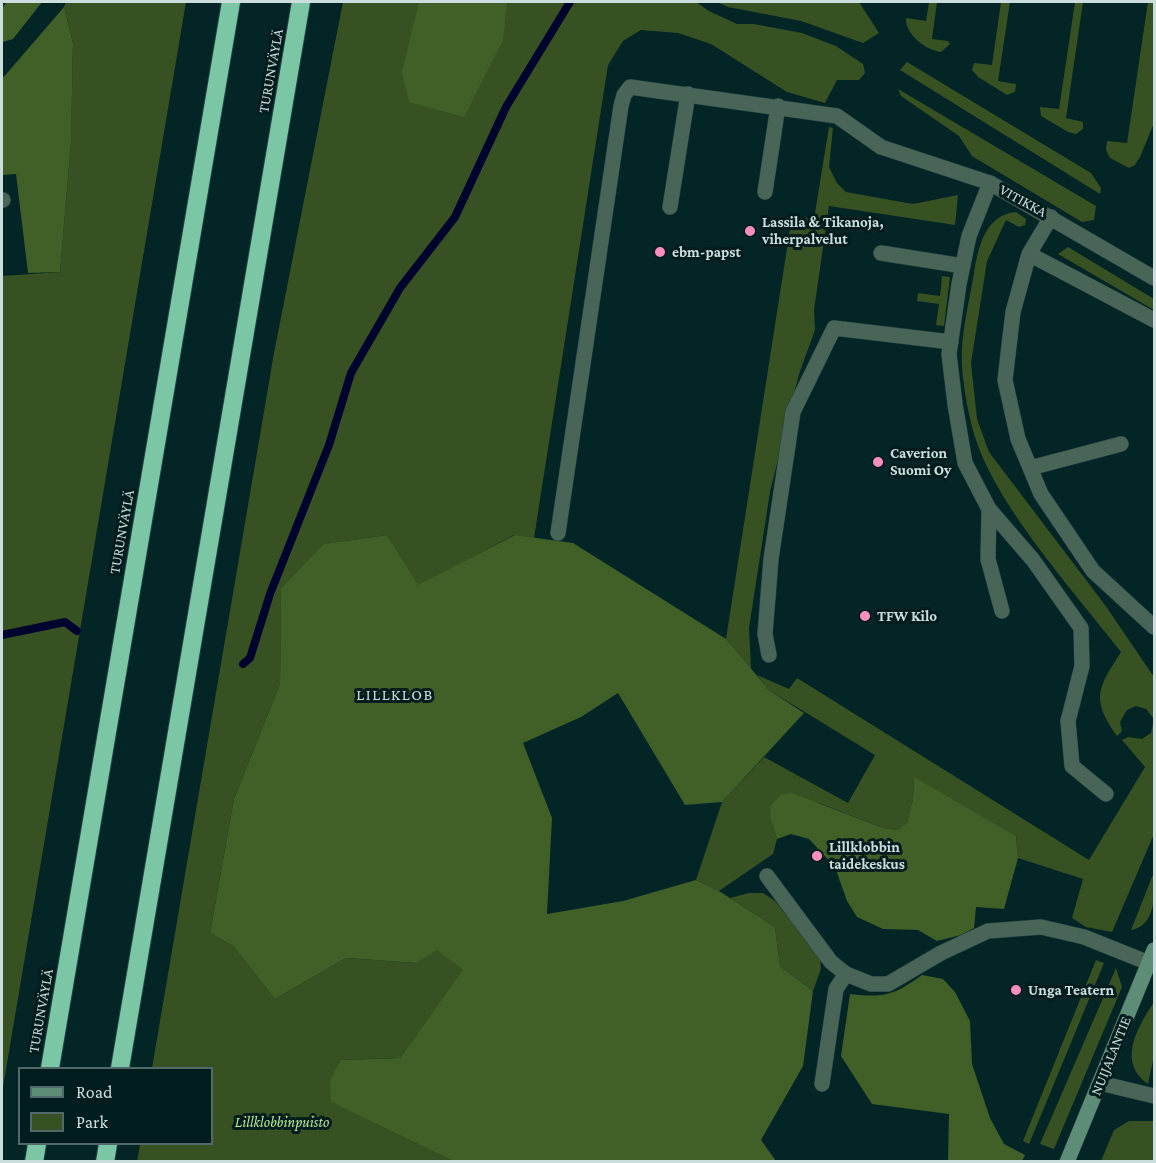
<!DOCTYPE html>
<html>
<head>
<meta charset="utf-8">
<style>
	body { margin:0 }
	#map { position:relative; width:1156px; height:1163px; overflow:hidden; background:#042526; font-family:"Crimson Pro",serif }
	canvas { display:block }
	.frame { position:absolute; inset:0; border:3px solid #cdd; pointer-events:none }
	.legend { position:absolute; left:18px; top:1067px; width:195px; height:78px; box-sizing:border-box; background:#001c1c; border:2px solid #526969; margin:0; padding:8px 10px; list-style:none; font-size:18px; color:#cdd }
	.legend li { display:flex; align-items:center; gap:12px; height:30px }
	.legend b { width:30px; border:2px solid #526969 }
</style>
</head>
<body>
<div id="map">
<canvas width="1156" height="1163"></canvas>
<div class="frame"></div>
<ul class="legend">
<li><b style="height:8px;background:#5d8c77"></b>Road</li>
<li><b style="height:16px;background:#375123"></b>Park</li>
</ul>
</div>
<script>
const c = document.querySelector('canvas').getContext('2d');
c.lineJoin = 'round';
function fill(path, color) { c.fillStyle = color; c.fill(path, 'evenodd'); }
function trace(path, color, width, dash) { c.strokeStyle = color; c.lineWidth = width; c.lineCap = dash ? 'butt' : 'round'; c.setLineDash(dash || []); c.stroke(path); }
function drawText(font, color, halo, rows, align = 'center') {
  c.font = font + ' "Crimson Pro",serif'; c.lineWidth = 6; c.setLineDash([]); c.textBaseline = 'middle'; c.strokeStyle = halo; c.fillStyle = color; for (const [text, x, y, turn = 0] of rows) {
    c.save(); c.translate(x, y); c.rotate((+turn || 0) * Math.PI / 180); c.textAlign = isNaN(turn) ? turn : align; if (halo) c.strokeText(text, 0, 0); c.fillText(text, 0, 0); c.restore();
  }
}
fill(new Path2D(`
	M66,2h120l-184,1091v-817l58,-4 11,-130 2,-99 -9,-36z
	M343,2h353l13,9 28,13h17l48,9 34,13 27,18 2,9 -6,7h-22l-12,23 -38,-11 -76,-48 -33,-11 -37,-3 -18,11 -15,24 -74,473 -20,-3 -96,51 -31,-51 -62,9 -44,44 -1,96 -46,115 -24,134 23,13 42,53 71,-41 70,5 21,-14 27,21 -64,88 -59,2 -9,42 121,59 -316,1 3,-18h72v-76h-60l122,-715z
	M717,2h142l20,31 -16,10 -62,-22 -73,-14z
	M929,2h8l-5,37 16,2 2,3 -9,8c-16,-2 -36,-18 -35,-34l20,3z
	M1001,2h9l-12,79 18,3 -1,8 -8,3 -29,-18 -6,-7 2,-7 18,2z
	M1075,2h8l-17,116 17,4v7l-7,5 -8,-2 -27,-16 -1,-9 19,2z
	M1148,2h6v121l-14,34 -5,8 -6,3 -19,-10 -4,-8 1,-9 20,2z
	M907,62l184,111 10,15 -1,6 -200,-124z
	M898,89l198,117 -2,14 -12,2 -110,-66 -13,-20 -58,-40z
	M829,127l4,1 -4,39 8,16 9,9 67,12 45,-9 -3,30 -126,-19 -15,104 1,20 -16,44 -29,118 -21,136 2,41 -25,-30 66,-423 22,3z
	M1016,212l10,7 -1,6 -6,2 -13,-7 -19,41 -16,102 6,56 12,33 116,153 49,72v157l-42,98 -26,-5 -14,-9 11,-39 -65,-21 -2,-22 -102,-58 -1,21 -6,25 -9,6 -15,-2 -64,-25 -48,18 6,18 -4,15 -54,37 -23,-11 26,-78 42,-45 84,46 27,-48 -106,-65 -12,-15 32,14 8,-11 292,182 56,-93 -23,-27 6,-3 14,2 9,-6 3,-14 -8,-10 -10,-3 -9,4 -7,12 2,9 -5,5c-27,-38 -19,-48 4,-84 -45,-58 -120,-141 -144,-209 -8,-22 -13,-52 -15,-76 -2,-30 7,-64 12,-94 4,-26 12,-59 42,-61z
	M1068,247l86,52v11l-96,-56z
	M942,276l8,1 -6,49 -8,-1 3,-21 -22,-3 1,-8 22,3z
	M1154,872c1,22 2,54 -23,58z
	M749,893h14l12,8 45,54 1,14 -8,22 -33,-25 -5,-39 -45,-29z
	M1096,960l8,3 -75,181 -6,-3z
	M1116,968l6,19 -68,162 -14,-5z
	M1154,1002v54l-6,28c-31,-22 -11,-56 6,-82z
	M1129,1121h25v40h-53l13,-31z`), '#375123');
fill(new Path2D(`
	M7,2h35l-29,37 -10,3 -1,-34z
	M419,2h88l-4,38 -39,77 -55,-15 -7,-30z
	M64,7l9,36 -2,99 -11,130 -32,1 -12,-99 -14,1v-96z
	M387,535l31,50 97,-50 58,8 153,96 43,51 35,23 -82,89 -37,3 -67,-112 -37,24 -58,26 29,75 -5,96 76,-13 73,-21 23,11 56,36 5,39 33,25 -10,75 -42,74 15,21h-323l-122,-59 -1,-22 11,-20 59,-2 63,-88 -26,-20 -21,13 -70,-5 -71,41 -42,-53 -23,-13 24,-134 46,-115 1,-96 43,-44z
	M914,777l102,59 2,22 -14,51 -28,-2 -2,21 -13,7 -24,6 -19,-11 -35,-1 -26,-12 -10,-16 -12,-34 -26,-28 -18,-5 -14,5 -6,-18 -1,-14 11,-13 11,-1 91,35 15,2 9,-7 6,-24z
	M922,975l21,4 12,13 15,29 2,43 18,54 14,26 21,11 -3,6h-74l1,-47 -77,-10 -31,-48 9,-62c35,4 44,1 72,-19z`), '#416028');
trace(new Path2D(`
	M2,635l63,-13 12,9
	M243,664l7,-6 20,-64 59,-149 22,-72 49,-85 55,-71 51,-110 64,-105`), '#00032e', 8);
const service = new Path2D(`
	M990,183l-21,53 -10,48 -10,70 6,50 10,59 24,46 44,51 48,68 1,38 -14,55 4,45 34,28
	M765,192l13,-86
	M2,200h1
	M670,207l18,-113
	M1051,217l-22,37 -16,58 -8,68 13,59 23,55 52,77 61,56
	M881,253l82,13
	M1029,254l125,66
	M1030,468l91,-24
	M989,509l-1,50 14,52
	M558,533l63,-427 3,-11 6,-8 207,29 44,31
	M769,655l-4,-21 6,-75 22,-147 41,-84 117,14
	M767,876l64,86 15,12 25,10h17l53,-31 47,-22 53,-4 43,10 65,26
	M822,1084l14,-95 10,-15`);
const minor = new Path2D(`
	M881,147l109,36 164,95
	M1100,1083l54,13`);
const secondary = new Path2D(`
	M1067,1162l87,-212`);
const motorway = new Path2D(`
	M50,1068l181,-1066
	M120,1068l181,-1066
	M34,1162l3,-18
	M105,1162l3,-18`);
trace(service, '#244243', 16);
trace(minor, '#244243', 16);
trace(secondary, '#244243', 16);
trace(motorway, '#244243', 20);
trace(service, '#486557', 15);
trace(minor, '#486557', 15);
trace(secondary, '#5d8c77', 15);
trace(motorway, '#7ac6a5', 18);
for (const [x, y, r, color] of [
	[750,231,6,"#fd8ebe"],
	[660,252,6,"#fd8ebe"],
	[878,462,6,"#fd8ebe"],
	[865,616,6,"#fd8ebe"],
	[817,856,6,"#fd8ebe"],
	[1016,990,6,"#fd8ebe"]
]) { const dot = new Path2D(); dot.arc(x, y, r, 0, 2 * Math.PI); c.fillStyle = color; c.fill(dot); trace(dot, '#001c1c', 2); }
drawText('15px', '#cdd', '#001c1c', [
	["TURUNVÄYLÄ",271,71,-80],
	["VITIKKA",1023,201,29],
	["TURUNVÄYLÄ",122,532,-80],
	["TURUNVÄYLÄ",41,1011,-80],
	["NUIJALANTIE",1111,1056,-68]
]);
drawText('bold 15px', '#cdd', '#001c1c', [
	["Lassila & Tikanoja,",762,222],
	["viherpalvelut",762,239],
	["ebm-papst",672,252],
	["Caverion",890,453],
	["Suomi Oy",890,470],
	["TFW Kilo",877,616],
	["Lillklobbin",829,847],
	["taidekeskus",829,864],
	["Unga Teatern",1028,990]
], 'left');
drawText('italic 15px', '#b8e995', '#001c1c', [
	["Lillklobbinpuisto",282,1122]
]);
c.letterSpacing = '1.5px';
drawText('16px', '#cdd', '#001c1c', [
	["LILLKLOB",395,695]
]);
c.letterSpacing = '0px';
</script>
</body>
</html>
